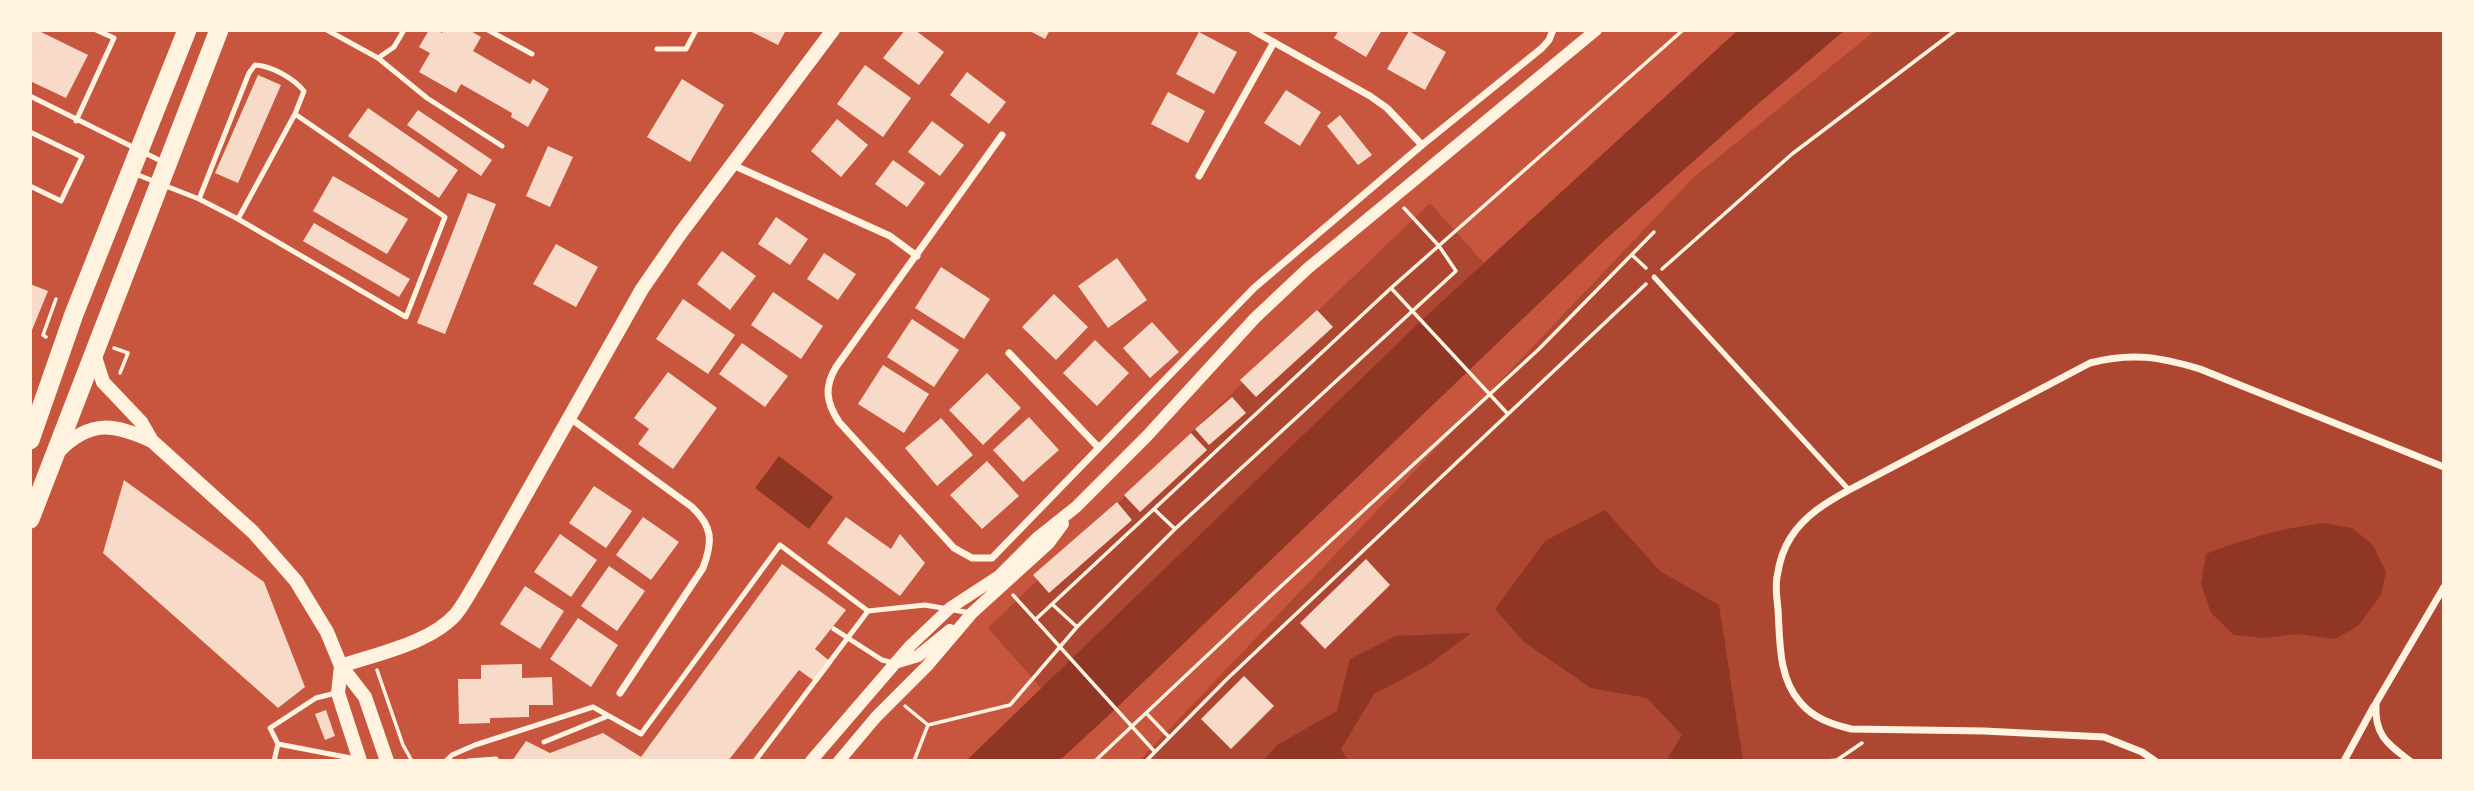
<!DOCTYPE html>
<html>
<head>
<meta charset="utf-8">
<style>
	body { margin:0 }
	#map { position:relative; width:2474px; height:791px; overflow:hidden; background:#c8553d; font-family:Quicksand,sans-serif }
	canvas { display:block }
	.frame { position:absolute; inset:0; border:32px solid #fff3e0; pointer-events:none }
</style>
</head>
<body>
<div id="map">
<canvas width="2474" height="791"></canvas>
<div class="frame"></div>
</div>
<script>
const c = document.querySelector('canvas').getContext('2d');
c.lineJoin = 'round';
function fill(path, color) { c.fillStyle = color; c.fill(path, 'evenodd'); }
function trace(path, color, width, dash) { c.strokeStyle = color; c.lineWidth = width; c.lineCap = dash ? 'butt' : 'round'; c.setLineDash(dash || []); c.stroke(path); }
fill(new Path2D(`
	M1876,30h568v731h-1305l555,-584z
	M1430,203l54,60 -58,53 -384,373 -54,-61z`), '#ae4732');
fill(new Path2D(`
	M1738,30h107l-94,80 -146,130 -495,474 -51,47h-93l460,-445z
	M779,456l54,41 -24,32 -54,-41z
	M1605,510l55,61 59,34 24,156h-77l16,-26 -35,-37 -56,-10 -67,-46 -29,-33 50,-68z
	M2324,523l28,5 21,17 13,27 -5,23 -23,31 -23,13 -37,-5 -34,4 -30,-3 -23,-22 -10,-29 5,-30c38,-15 77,-26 118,-31z
	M1471,633l-44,33 -53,28 -33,55 7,12h-85l14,-16 60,-34 13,-52 45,-23z`), '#8f3625');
fill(new Path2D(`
	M30,30h7l51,25 -22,43 -36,-17z
	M429,30h8l5,3 2,-3h25l12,7 -8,14 57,33 3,-5 16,10 -21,38 -17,-10 1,-4 -51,-29 -5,9 -37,-21 11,-19 -11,-6z
	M748,30h38l-8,15z
	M905,30h10l29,22 -25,33 -36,-27z
	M1028,30h22l-5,9z
	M1339,30h43l-16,27 -32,-19z
	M1409,31l37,21 -21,38 -38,-21z
	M1199,32l38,20 -23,42 -38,-20z
	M865,65l46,33 -28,39 -46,-33z
	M967,72l39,30 -17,22 -39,-29z
	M258,75l23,10 -43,98 -23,-10z
	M682,79l42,26 -34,57 -43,-25z
	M1286,90l35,22 -21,34 -36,-23z
	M1168,92l37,19 -17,32 -37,-19z
	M368,108l90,62 -19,28 -91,-62z
	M418,110l74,50 -11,16 -74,-51z
	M1340,115l32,40 -14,10 -31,-39z
	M837,119l31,26 -27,32 -30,-26z
	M932,121l32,24 -24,31 -32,-24z
	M548,146l25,11 -23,50 -24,-11z
	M893,160l32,23 -18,24 -32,-23z
	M333,176l75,43 -21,35 -74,-43z
	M468,193l28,11 -51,130 -28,-11z
	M776,217l32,22 -18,26 -32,-21z
	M314,223l96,56 -11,18 -96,-56z
	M556,244l42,23 -22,40 -43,-23z
	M722,251l34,25 -26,34 -33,-26z
	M824,253l32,21 -18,26 -31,-21z
	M1117,258l30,42 -39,28 -30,-42z
	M941,267l49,32 -26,40 -49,-31z
	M30,284l18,7 -16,39 -2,-1z
	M773,292l50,34 -22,33 -50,-34z
	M1054,294l34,33 -32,33 -34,-33z
	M683,299l52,36 -27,39 -52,-35z
	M1317,310l16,17 -77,70 -16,-17z
	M912,319l47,31 -25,37 -47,-30z
	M1152,322l27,30 -29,26 -27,-30z
	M1095,340l34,33 -32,33 -34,-33z
	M742,343l46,33 -23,31 -46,-33z
	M883,365l46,29 -25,39 -46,-29z
	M668,372l49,36 -44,61 -35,-25 11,-15 -15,-11z
	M987,373l34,35 -38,37 -34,-35z
	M1232,397l14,16 -37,32 -14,-16z
	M1029,417l30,33 -36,32 -30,-32z
	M941,418l32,37 -36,31 -32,-38z
	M1191,433l16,17 -67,62 -16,-17z
	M987,461l32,35 -37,33 -32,-34z
	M124,480l140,102 41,105 -27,21 -175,-155z
	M594,486l38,25 -26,37 -37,-25z
	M1117,502l15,18 -83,73 -16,-18z
	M643,517l36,25 -28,38 -35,-25z
	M846,517l45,32 9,-15 25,29 -25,33 -73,-53z
	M560,534l37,26 -26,37 -37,-25z
	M1366,559l24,26 -65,64 -25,-26z
	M782,564l64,46 -31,39 17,14 -15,20 -18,-13 -71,91h-216l14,-20 24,12 53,-20 38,24z
	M609,566l36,25 -28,40 -36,-25z
	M525,586l39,25 -24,38 -40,-25z
	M578,618l40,27 -27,42 -41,-28z
	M522,664v14l30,-1 1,28h-24v12l-39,1v5l-31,1 -1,-45h23v-14z
	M1244,676l30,30 -43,43 -30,-30z
	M326,710l9,26 -10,4 -10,-26z`), '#f7dbc8');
trace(new Path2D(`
	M1632,255l14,13
	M1662,269l130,-115 164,-124
	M1391,288l116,125
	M46,337l-3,-2 13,-36
	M114,348l14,5 -8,20
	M1154,509l21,20
	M1013,595l142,157
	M1052,604l25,23
	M1036,619l355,-331 292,-258
	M377,670l26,75 9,16
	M905,706l23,19
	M1147,714l22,23
	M914,761l14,-36 82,-20 67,-78 98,-98 281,-258 -17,-25 -35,-38
	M1095,761l170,-160 274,-252 115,-117
	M1146,761l81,-82 419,-395
	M1827,761l10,-1 25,-17`), '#fff3e0', 3.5);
trace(new Path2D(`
	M327,30l51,28 16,-11 10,-17
	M488,30l44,24
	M657,49h29l10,-19
	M378,58l49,40 75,48
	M30,96l135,67
	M76,121l38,-83 -18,-8
	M30,132l52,25 -21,44 -31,-15
	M133,173l66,26 39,20 168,98 39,-100 -150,-103
	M199,199l50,-126 6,-8c17,1 38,13 49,26l-9,23 -57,105
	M1654,277l195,213
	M834,629l48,31 12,3
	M336,693l-20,5 -46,30 8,16 78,15
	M544,742l64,-26
	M274,761l4,-17
	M446,761l6,-6 23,-10 118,-38 48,27 139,-189 88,66 57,-6 46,8
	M468,761l28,-2
	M755,761l113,-150`), '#fff3e0', 5);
trace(new Path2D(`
	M1252,30l118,66 17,12 35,37
	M1002,135l-166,232c-12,20 -10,35 3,55l115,126 18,10h20l262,-270 168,-143 120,-97 7,-8 4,-10
	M733,165l157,71 27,20
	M1199,176l75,-134
	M1009,353l90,95
	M570,418l122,89c21,20 21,34 11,61l-83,125
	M2155,761l-13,-9 -38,-15 -120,-6 -133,-2c-20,-5 -38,-11 -51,-27 -22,-25 -20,-62 -22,-93 -1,-10 -3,-22 -1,-32 2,-14 6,-28 14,-40 14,-22 36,-35 58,-47l241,-127c42,-11 70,-6 110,6l244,98
	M2344,761l30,-55
	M2410,761c-24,-18 -36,-27 -34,-58l68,-116`), '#fff3e0', 7);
trace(new Path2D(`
	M895,663l23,-7 32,-26
	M811,761l99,-115 40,-38 49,-32 38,-38 39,-31 71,-71 108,-118 52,-49 289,-239
	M839,761l37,-44 51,-51 45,-53 77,-70 14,-19`), '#fff3e0', 12);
trace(new Path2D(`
	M94,354l9,28 38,40 11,19 101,91 43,49 31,51 14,34 24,31 22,64
	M59,451c32,-32 55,-27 93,-10
	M341,666c35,-12 90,-23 115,-52 8,-10 14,-22 21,-33l165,-292 38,-55 153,-204
	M341,666l-3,27 22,68`), '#fff3e0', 14);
trace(new Path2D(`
	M30,440l44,-126 113,-284
	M30,519l189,-489`), '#fff3e0', 19);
</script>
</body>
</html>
